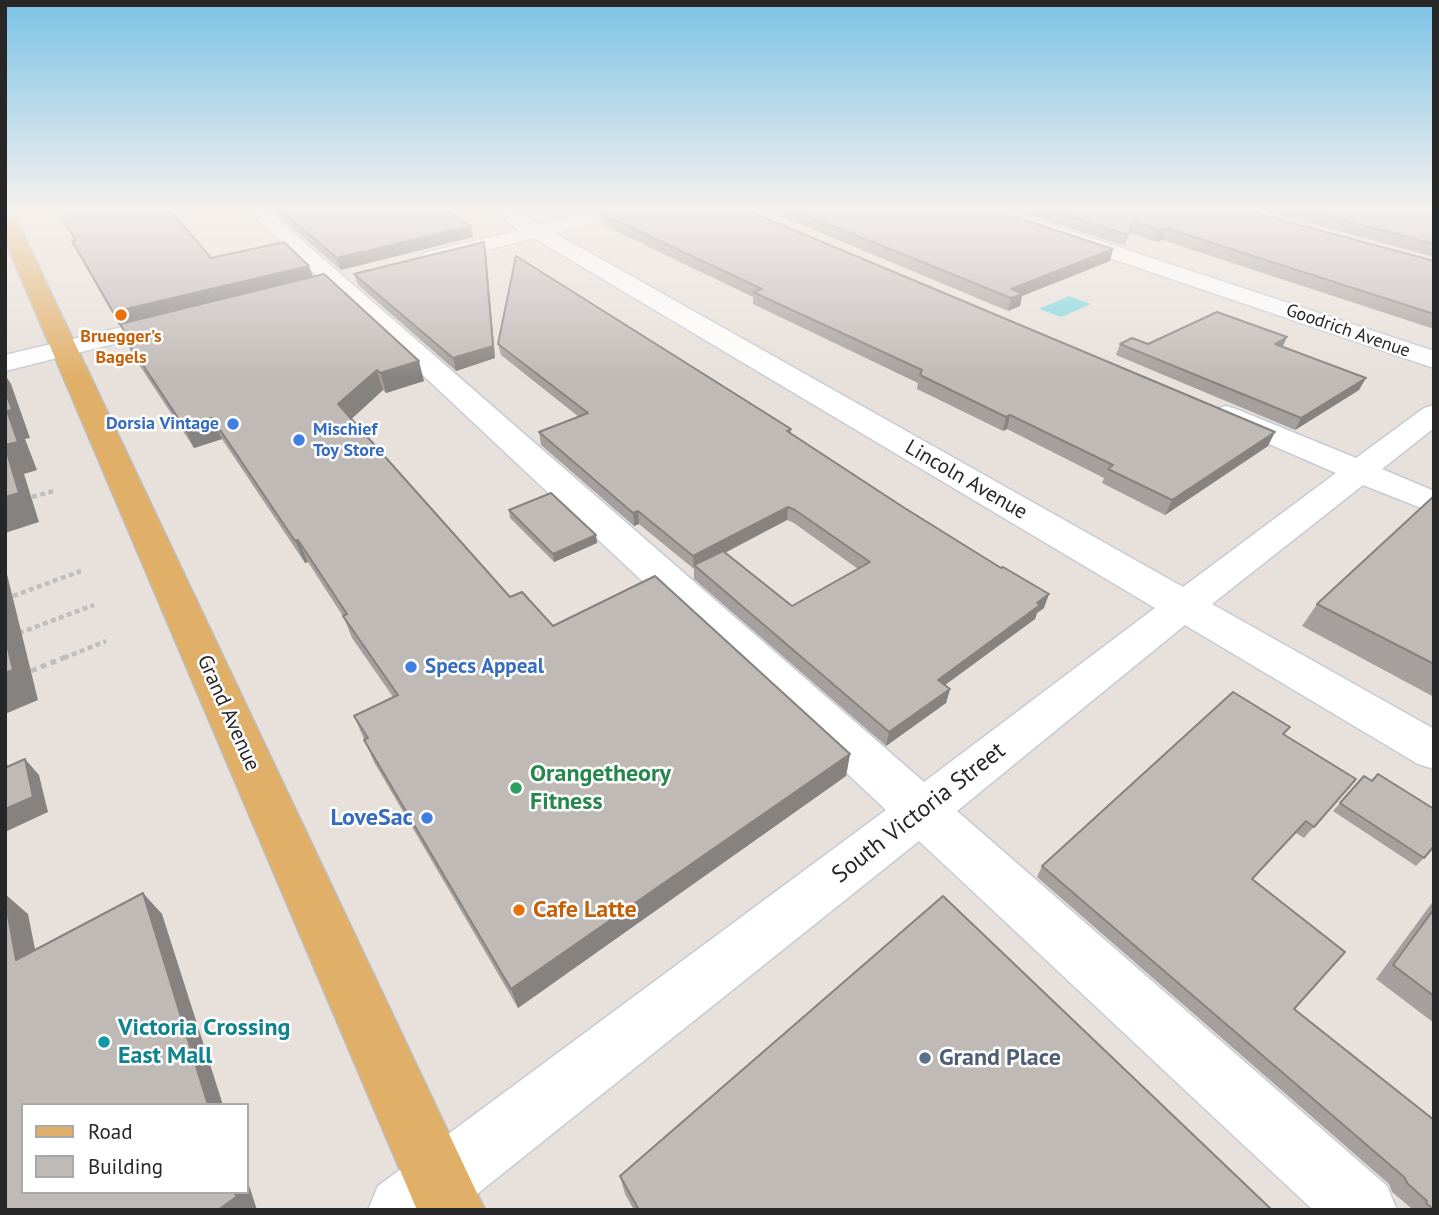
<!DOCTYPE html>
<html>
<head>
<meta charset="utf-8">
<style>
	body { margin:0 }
	#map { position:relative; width:1439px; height:1215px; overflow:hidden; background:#e8e0da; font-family:"PT Sans",sans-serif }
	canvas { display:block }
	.frame { position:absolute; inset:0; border:7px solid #272727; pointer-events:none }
	.legend { position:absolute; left:21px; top:1103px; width:228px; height:91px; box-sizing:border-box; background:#fff; border:2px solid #a9a9a9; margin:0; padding:9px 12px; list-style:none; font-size:21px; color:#272727 }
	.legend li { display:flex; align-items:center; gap:14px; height:35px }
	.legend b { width:35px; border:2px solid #a9a9a9 }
</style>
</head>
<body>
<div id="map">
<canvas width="1439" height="1215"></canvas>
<div class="frame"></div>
<ul class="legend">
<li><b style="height:9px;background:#e0af68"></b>Road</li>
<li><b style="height:19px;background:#c0bab7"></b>Building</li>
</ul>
</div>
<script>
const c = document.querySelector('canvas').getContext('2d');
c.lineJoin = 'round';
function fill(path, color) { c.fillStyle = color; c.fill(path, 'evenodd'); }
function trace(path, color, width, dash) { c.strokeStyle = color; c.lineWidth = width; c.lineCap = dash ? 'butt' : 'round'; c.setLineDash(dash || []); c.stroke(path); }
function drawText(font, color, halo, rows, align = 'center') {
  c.font = font + ' "PT Sans",sans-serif'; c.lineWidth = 5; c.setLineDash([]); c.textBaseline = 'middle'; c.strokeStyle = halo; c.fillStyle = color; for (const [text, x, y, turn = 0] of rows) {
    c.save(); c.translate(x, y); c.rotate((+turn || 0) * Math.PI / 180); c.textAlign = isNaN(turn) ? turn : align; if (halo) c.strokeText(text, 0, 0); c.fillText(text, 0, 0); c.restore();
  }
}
fill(new Path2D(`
	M1069,296l22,8 -30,13 -22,-8z`), '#78d6e0');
const minor = new Path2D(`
	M246,209h20l658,573 231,-174 -621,-370 -102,26 -8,-1 -3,-5 3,-5 95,-23 -30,-21h23l28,16 63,-16h32l-2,4 -78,20 628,354 153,-114 -120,-52 -5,-6 5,-6 10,-3 10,3 120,49 68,-50 10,-3v23l-52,41 52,22v22l-71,-28 -151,119 222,125v40l-16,-5 -233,-139 -228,186 430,375 10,24h-84l-394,-369 -462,369h-89l10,-24 508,-376z
	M974,209h29l431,142v17l-457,-155z
	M177,314l9,2 3,5 -3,5 -181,45v-16z`);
const major = new Path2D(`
	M5,211l10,6 470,993h-68l-412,-970z`);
trace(minor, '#c6cbd4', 3);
trace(major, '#bebebe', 3);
trace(new Path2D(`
	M32,497l21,-6
	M13,596l68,-25
	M19,633l75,-28
	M64,658l42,-17`), '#bebebe', 4.5, [5, 3.5]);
trace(new Path2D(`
	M31,671l37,-15`), '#bebebe', 5, [6, 4.5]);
fill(minor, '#fff');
fill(major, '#e0af68');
fill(new Path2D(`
	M55,209h114l42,49 98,8 4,11 111,104 -38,12 -3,-3 -32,29 159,178 43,29 297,128 -4,22 -328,232 -144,-246 -20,-46 39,-19 -41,-59 -8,-20 -36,-56 -3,1 -83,-124 -28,9 -62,-94 -9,-19 2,-1 -5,-10 -1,1 -41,-73 -6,-11 3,-1z
	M270,209h174l27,17 2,11 -132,33z
	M764,209h228l121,40 -3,12 -88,35 -2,10 -12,5z
	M1011,209h229l194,52v68l-272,-89 -5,2 -28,-9 -4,13z
	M1258,209h176v48z
	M600,213l668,233 -103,69 -63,-32 2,-5 -97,-49 -4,2 -86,-42 1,-6 -165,-79v-7l-152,-73z
	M486,253l9,105 -39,13 -98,-86 -4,-11z
	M498,344l293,85v5l253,174 -7,5 -2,6 -90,66 5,4 -4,14 -60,43 -192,-167v-10l-55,-45 -5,2 -93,-81 -2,-13 40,-15 -78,-62zM787,520l7,3 64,46 -66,37 -67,-53z
	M1120,344l162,3 77,43 -64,40 -179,-75z
	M1434,496v201l-132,-71 15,-22z
	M509,510l87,25 1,8 -43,19 -44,-44z
	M1284,735l72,44 -52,59 -8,-5 -44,46 42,130 140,201h-24l1,-2 -19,-16 -3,-8 -352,-307 5,-11z
	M1364,776l60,82 -8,8 -83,-55z
	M1434,900v123l-58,-44z
	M620,1176l652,34h-638l-9,-16z`), '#a5a09d');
fill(new Path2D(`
	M579,209h13l-13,3z
	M471,226l2,11 -132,33 -4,-12z
	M1166,228l-4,12 -5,2 4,-12z
	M484,242l2,11 9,105 -39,13 -3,-13z
	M1113,249l-3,12 -88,35 -2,10 -12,5 3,-13v-9z
	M309,266l4,12 -194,47 -6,-13z
	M1287,337l-5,11 -7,-4z
	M419,361l5,20 -38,12 -6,-20z
	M377,370l6,20 -38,35 -7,-21z
	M5,375l6,9 19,54 -5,1 12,31 -13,4 15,48 -34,11v-87l2,-35z
	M1366,378l-7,12 -64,40 6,-12z
	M1010,415l-3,14 -4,2 3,-14z
	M212,418l10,21 -28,9 -10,-21z
	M1275,432l-7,14 -103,69 7,-15z
	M788,507l-1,13 -90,47 -3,-2v4l-1,-13z
	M638,511l1,13 -5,2 -1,-13z
	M596,535l1,8 -43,19 -1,-8z
	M298,540l10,22 -3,1 -10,-22z
	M5,566l33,134 -33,14z
	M1049,594l-5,14 -7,5 -2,6 -101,74 4,-13z
	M950,689l-4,14 -60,43 3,-14z
	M850,754l-4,22 -328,232 -7,-19z
	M25,759l14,16 9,37 -43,20v-23z
	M1306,821l-10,12 -54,57 10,-11z
	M143,893l19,21 61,191h-15z
	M5,894l23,20 13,65 -25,-19z
	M247,1179l10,31h-39l17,-18h12z`), '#868280');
const building = new Path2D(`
	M56,209h113l42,49 73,-16 25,24 -196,46 -41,-71 4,-1z
	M279,209h165l27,17 -134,32z
	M616,209h128l531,223 -103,68 -64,-31 5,-4 -103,-50 -4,2 -86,-42 2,-5 -169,-78 9,-3 -162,-76z
	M791,209h201l121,40 -102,40 12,5 -12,4z
	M1047,209h193l194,52v53l-268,-86 -5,2 -28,-8 -5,13z
	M1303,209h131v35z
	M484,242l9,104 -40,12 -99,-84z
	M516,256l275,173 -4,2 116,76 98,61 2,-1 46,27 -12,9 3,2 -102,75 12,9 -61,43 -195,-167 29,-14 69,55 78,-44 -75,-52 -7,-3 -95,49 -55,-45 -5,2 -94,-81 49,-19 -90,-69z
	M324,274l95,87 -39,12 -3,-3 -39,34 172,193 12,-5 31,34 102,-50 195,178 -339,235 -147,-249 4,-2 -14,-22 44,-21 -55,-79 4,-2 -49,-74 -3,1 -83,-123 -28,9 -61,-92 3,-1 -6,-10z
	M1217,312l70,25 -12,7 91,34 -65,40 -181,-74 12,-6 16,6z
	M5,390l7,20 -5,1 11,31 -13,3z
	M5,446l14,47 -14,4z
	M551,493l45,42 -43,19 -44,-44z
	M1434,496v168l-117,-60z
	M5,636l8,34 -8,3z
	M1233,692l57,35 -7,7 73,45 -42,48 -8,-6 -54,58 93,73 -51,57 140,111v90l-8,-7 1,-2 -19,-17 -4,-7 -362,-311z
	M25,759l8,38 -28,12v-48l2,6z
	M1378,774l56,35v37l-10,12 -84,-55 24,-27 8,5z
	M143,893l65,212h-185v87h212l1,5 -18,13h-213v-311l11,61z
	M943,896l329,314h-633l-19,-34z
	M1434,909v87l-41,-31z`);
fill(building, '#c0bab7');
trace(building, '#868280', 2);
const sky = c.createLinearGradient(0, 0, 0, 379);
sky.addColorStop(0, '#7bc2e5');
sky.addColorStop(0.55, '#f5f1ee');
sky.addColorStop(1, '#f5f1ee00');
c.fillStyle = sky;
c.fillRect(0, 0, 1439, 379);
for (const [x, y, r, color] of [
	[121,315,7,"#e8710a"],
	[233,424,7,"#3f7fe0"],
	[299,440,7,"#3f7fe0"],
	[411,667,7,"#3f7fe0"],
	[516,788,7,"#2e9e5b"],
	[427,818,7,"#3f7fe0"],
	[519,910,7,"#e8710a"],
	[104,1042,7,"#0f9aa8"],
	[925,1058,7,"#5c6f8a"]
]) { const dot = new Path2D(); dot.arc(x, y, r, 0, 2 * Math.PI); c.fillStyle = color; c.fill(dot); trace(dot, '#fff', 2.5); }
drawText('18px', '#272727', '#fff', [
	["Goodrich Avenue",1348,331,19]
]);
drawText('bold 18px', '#c56008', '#fff', [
	["Bruegger's",121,337],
	["Bagels",121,358]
]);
drawText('bold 18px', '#366cbe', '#fff', [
	["Dorsia Vintage",219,424],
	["Mischief",313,430,"left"],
	["Toy Store",313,451,"left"]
], 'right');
drawText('21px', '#272727', '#fff', [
	["Lincoln Avenue",966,480,30],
	["Grand Avenue",228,713,66]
]);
drawText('bold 21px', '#366cbe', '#fff', [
	["Specs Appeal",425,667]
], 'left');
drawText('bold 24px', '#27864d', '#fff', [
	["Orangetheory",530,774],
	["Fitness",530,802]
], 'left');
drawText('24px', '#272727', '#fff', [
	["South Victoria Street",919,813,-38]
]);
drawText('bold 24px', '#366cbe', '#fff', [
	["LoveSac",413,818]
], 'right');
drawText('bold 24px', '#c56008', '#fff', [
	["Cafe Latte",533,910]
], 'left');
drawText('bold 24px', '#0d838f', '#fff', [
	["Victoria Crossing",118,1028],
	["East Mall",118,1056]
], 'left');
drawText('bold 24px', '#4e5e75', '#fff', [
	["Grand Place",939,1058]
], 'left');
</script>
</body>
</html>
